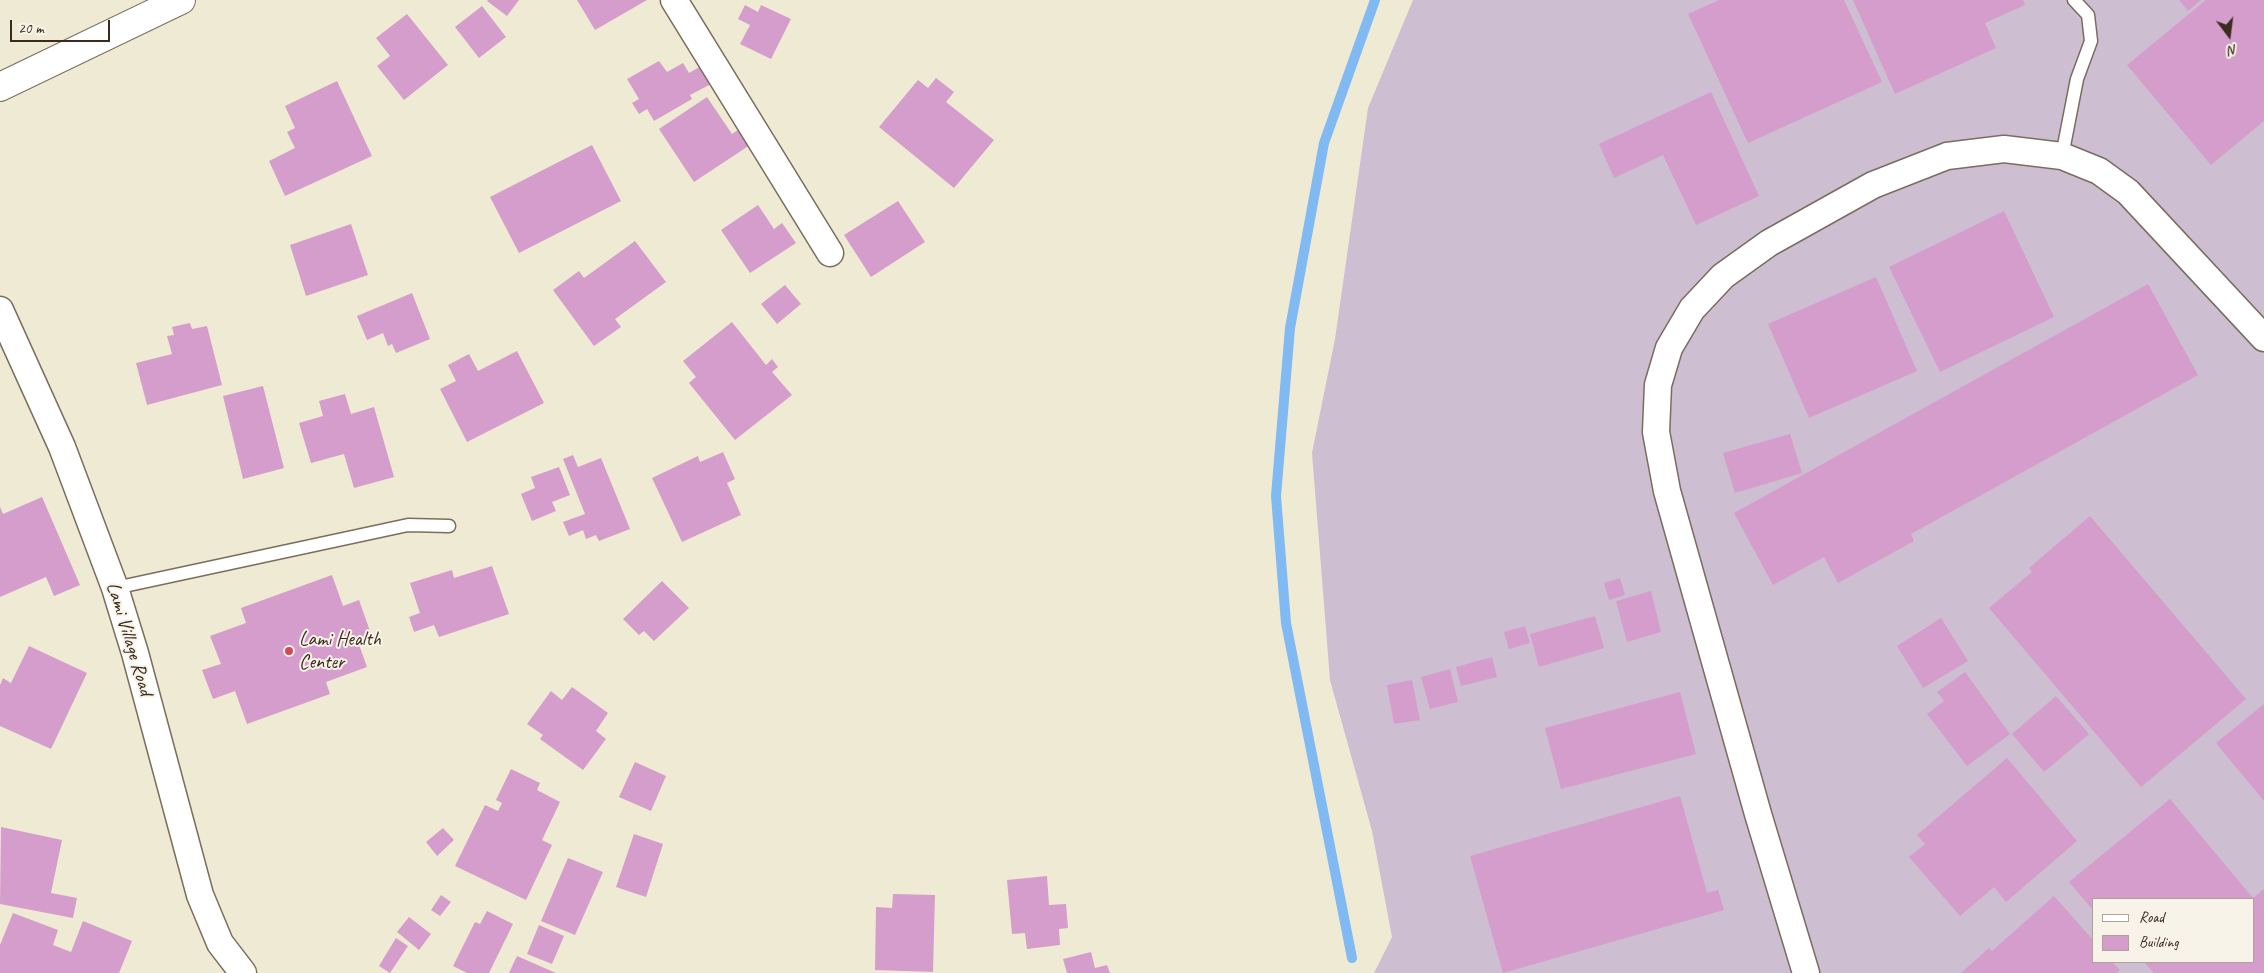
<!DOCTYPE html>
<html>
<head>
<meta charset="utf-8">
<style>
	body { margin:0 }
	#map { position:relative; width:2264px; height:973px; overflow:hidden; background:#efead3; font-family:Caveat,sans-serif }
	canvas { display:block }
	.legend { position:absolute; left:2092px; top:898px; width:162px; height:65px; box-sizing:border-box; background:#f7f3e8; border:1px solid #aca397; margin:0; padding:6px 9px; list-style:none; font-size:15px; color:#3b2a1e }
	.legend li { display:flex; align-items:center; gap:10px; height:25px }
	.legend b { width:25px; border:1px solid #aca397 }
	.north { position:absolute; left:2204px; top:10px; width:50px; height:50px; -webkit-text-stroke:4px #f7f3e8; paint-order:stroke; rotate:165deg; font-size:14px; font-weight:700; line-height:20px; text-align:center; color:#3b2a1e }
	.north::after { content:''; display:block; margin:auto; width:18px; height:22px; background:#3b2a1e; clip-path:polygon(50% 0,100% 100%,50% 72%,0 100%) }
	.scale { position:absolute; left:10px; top:20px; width:100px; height:22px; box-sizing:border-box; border:2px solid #3b2a1e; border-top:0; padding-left:6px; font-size:15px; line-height:18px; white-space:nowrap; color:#3b2a1e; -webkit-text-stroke:4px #f7f3e8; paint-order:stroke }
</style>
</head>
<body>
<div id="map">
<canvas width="2264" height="973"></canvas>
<ul class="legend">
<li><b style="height:6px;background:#fff"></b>Road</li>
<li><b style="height:14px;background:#d59dcb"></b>Building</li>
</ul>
<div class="north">N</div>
<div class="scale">20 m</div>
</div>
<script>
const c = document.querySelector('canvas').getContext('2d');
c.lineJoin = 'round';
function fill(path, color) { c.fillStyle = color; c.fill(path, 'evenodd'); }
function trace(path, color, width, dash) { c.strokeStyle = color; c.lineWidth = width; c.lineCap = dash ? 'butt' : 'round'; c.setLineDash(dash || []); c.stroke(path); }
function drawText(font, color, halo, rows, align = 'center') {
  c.font = font + ' Caveat,sans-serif'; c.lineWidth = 4; c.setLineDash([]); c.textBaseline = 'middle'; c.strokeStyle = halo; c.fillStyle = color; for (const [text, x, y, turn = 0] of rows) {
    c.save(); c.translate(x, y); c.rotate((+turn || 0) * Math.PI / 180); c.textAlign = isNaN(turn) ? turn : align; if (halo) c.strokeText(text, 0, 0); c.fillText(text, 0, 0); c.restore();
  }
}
fill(new Path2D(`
	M1413,0h851v973h-890l18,-36 -20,-106 -42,-151 -18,-227 23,-114 33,-231zM2093,899h160v63h-160z`), '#cebed1');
trace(new Path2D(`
	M1352,958l-66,-335 -10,-127 14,-168 34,-185 51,-143`), '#81baf2', 10);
fill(new Path2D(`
	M488,0h31l-12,16 -20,-15z
	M577,0h70l-52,30z
	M1719,0h125l38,82 -134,61 -60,-129z
	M1853,0h170l2,5 -40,18 11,25 -101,46z
	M2179,0h22l-13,11z
	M2206,0h58v121l-53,44 -84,-100z
	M745,5l13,7 3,-7 30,14 -20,40 -31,-15 10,-19 -12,-6z
	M482,6l24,31 -27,21 -24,-31z
	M407,14l41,51 -44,35 -27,-34 13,-10 -14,-18z
	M659,61l8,11 16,-9 6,10 14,-8 10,18 -23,12 2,4 -38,22 -7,-12 -8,5 -7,-11 7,-4 -12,-20z
	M936,78l18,14 -8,10 48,38 -40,48 -75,-61 39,-47 10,8z
	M337,81l35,75 -87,40 -16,-35 26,-13 -8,-16 8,-4 -10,-22z
	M1711,92l48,104 -63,29 -33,-70 -49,23 -15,-34z
	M707,97l25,37 13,-9 11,16 -62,41 -35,-53z
	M592,145l29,56 -102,52 -29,-56z
	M898,201l27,41 -54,35 -27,-42z
	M758,205l16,24 8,-6 14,20 -46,30 -29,-43z
	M2004,211l50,106 -114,55 -51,-105z
	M351,224l17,51 -62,21 -16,-51z
	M635,241l31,41 -51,37 6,8 -27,19 -41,-56 26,-19 5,7z
	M1876,277l41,94 -108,47 -41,-94z
	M2148,284l50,91 -287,159 3,7 -76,42 -14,-26 -51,28 -39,-72z
	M785,285l16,19 -24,20 -16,-20z
	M412,293l18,46 -34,14 -4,-9 -4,2 -5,-13 -16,7 -10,-24z
	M732,322l34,43 6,-6 6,8 -6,5 20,23 -57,45 -46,-57 7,-6 -13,-16z
	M190,323l2,6 15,-3 15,59 -75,20 -11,-42 36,-9 -5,-18 7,-1 -2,-8z
	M517,351l27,52 -77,39 -27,-53 16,-8 -8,-16 21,-11 9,17z
	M263,386l21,82 -41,11 -20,-83z
	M345,394l6,20 23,-7 20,70 -40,11 -10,-34 -33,9 -12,-40 24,-7 -4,-15z
	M1790,434l12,39 -67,20 -12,-40z
	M723,452l12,27 -8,4 14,32 -59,27 -30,-64 46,-22 2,6z
	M573,455l5,12 23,-9 29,71 -31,12 -3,-6 -10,4 -3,-9 -14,6 -6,-14 22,-8 -22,-55z
	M559,467l11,28 -18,7 4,9 -24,10 -11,-27 14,-6 -4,-11z
	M42,497l38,88 -26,11 -8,-19 -46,20v-90l3,7z
	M2090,516l156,183 -105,88 -152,-179 43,-36 -3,-4z
	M492,566l17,48 -70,23 -5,-12 -20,7 -5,-15 11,-4 -10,-30 42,-13 2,8z
	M332,575l11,31 16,-6 12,34 -14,5 10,28 -41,15 4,12 -83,30 -12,-33 -22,8 -11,-29 19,-6 -11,-28 36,-13 -5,-15z
	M1620,578l5,17 -16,5 -5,-17z
	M662,581l27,27 -35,33 -10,-10 -5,4 -16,-16z
	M1651,591l10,41 -34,10 -11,-41z
	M1595,616l9,32 -65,19 -9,-33z
	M1941,618l27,43 -45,27 -26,-42z
	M1525,626l5,17 -21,6 -5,-17z
	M29,646l58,27 -36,76 -51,-23v-41l3,-7 8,5z
	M1492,657l5,20 -36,9 -5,-19z
	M1450,669l8,33 -28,7 -9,-32z
	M1965,672l45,62 -43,32 -40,-52 17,-13 -7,-9z
	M1412,680l8,40 -26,4 -7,-39z
	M572,687l36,26 -12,18 10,8 -23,31 -43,-31 3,-4 -16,-11 24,-33 11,9z
	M1680,692l16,62 -135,35 -16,-61z
	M2056,696l33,38 -45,38 -32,-38z
	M2264,704v97l-48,-58z
	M2007,758l70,83 -71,61 -12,-15 -34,29 -51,-59 16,-13 -8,-9z
	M635,762l31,14 -15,35 -32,-14z
	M511,769l29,14 -3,7 23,12 -18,38 10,5 -26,55 -71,-34 30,-61 13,6 4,-8 -6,-3z
	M1680,796l27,97 11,-3 6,20 -221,63 -33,-117z
	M2170,799l83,99 11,-9v84h-110l-10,-11h109v-63h-160v11l-24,-28z
	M1,827l61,13 -11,53 26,5 -4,20 -73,-14z
	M443,828l11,12 -17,16 -11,-14z
	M634,834l29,10 -17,53 -30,-10z
	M568,858l35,14 -28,63 -34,-14z
	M1047,876l2,29 17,-1 2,24 -9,1 1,16 -33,4 -2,-16 -13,1 -5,-54z
	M893,894l42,1 -2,77 -58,-2 1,-63 16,1z
	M441,895l10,7 -11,14 -9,-6z
	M2054,896l39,44v22h19l8,8 -3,3h-156l28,-25 3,3z
	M487,911l26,13 -24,49h-22l-14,-7 22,-44 5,2z
	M13,913l45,17 -5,15 18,7 12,-31 49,20 -13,32h-119v-28z
	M409,917l22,17 -12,16 -22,-18z
	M539,925l25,11 -12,28 -25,-10z
	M396,938l12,8 -18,27 -11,-7z
	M1091,952l4,16 12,-3 3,8h-43l-4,-14z
	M517,956l39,17h-47z`), '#d59dcb');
const service = new Path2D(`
	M2062,156l15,-77 14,-38 -3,-26 -14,-15
	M115,588l293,-63 41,1`);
const minor = new Path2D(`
	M674,0l156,253
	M0,310l62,137 53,141 20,65 65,242 20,48 23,30
	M1806,973l-48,-159 -91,-323 -11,-59 2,-47 11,-37 23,-39 31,-33 46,-33 104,-58 74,-29 57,-7 58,7 37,15 29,21 136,146`);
const trunk = new Path2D(`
	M0,87l181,-87`);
trace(service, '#7a6d5d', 15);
trace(minor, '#7a6d5d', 29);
trace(trunk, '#7a6d5d', 30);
trace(service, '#fff', 12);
trace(minor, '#fff', 26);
trace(trunk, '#fff', 28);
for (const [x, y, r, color] of [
	[289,651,5,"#d1495b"]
]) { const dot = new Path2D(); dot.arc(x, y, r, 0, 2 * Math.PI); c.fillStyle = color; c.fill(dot); trace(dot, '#f7f3e8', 2); }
drawText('20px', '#3b2a1e', '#f7f3e8', [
	["Lami Village Road",129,639,73]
]);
drawText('20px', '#3b2a1e', '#f7f3e8', [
	["Lami Health",299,640],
	["Center",299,663]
], 'left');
</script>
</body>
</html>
